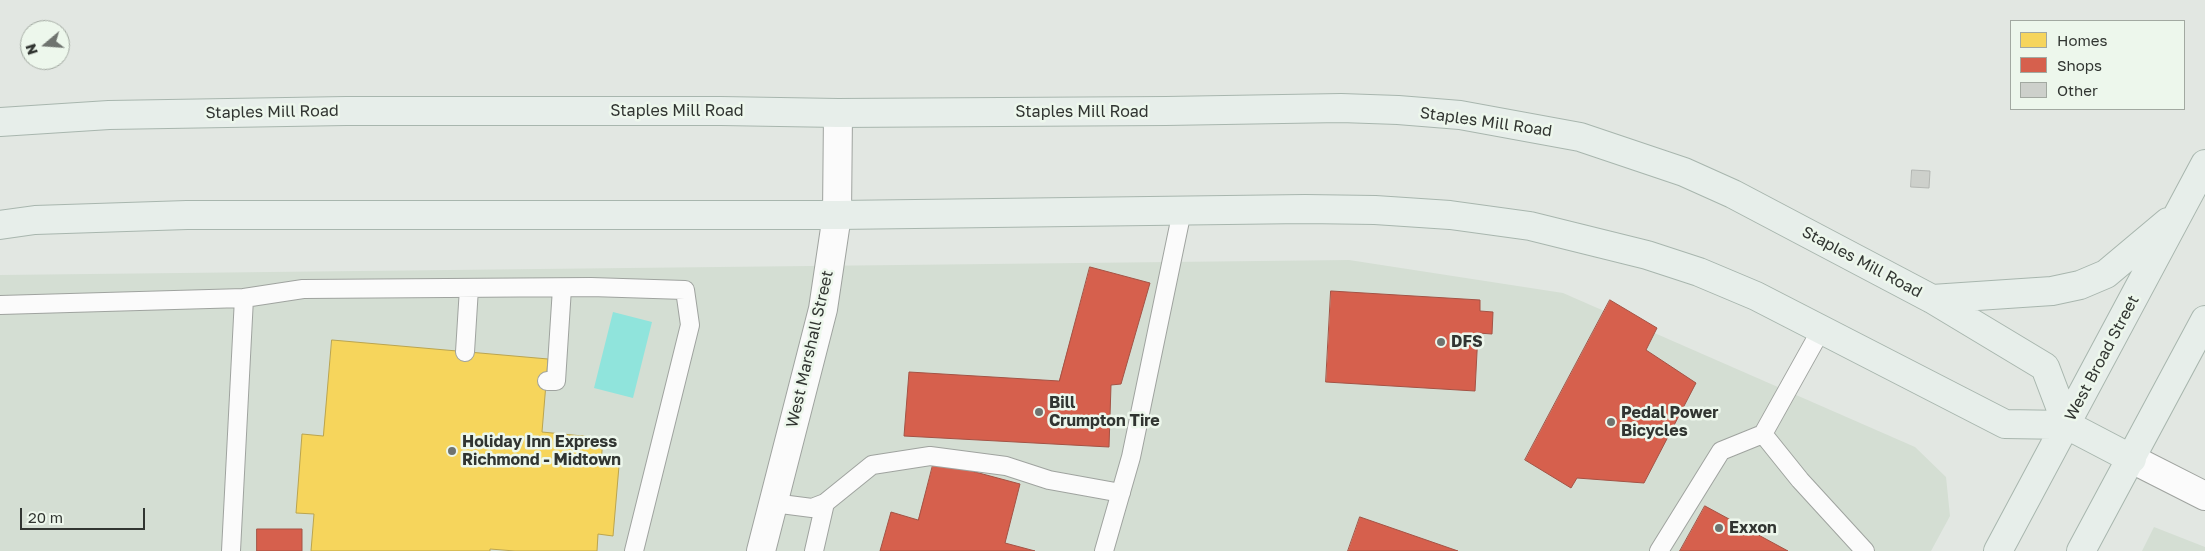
<!DOCTYPE html>
<html>
<head>
<meta charset="utf-8">
<style>
	body { margin:0 }
	#map { position:relative; width:2205px; height:551px; overflow:hidden; background:#e2e7e2; font-family:"Golos Text",sans-serif }
	canvas { display:block }
	.legend { position:absolute; left:2010px; top:20px; width:175px; height:90px; box-sizing:border-box; background:#edf7ec; border:1px solid #a2a9a1; margin:0; padding:6px 9px; list-style:none; font-size:15px; color:#313531 }
	.legend li { display:flex; align-items:center; gap:10px; height:25px }
	.legend b { width:25px; border:1px solid #a2a9a1 }
	.north { position:absolute; left:20px; top:20px; width:50px; height:50px; box-sizing:border-box; background:#edf7ec; border:1px solid #a2a9a1; border-radius:50%; rotate:252deg; font-size:14px; font-weight:700; line-height:20px; text-align:center; color:#313531 }
	.north::after { content:''; display:block; margin:auto; width:18px; height:22px; background:#6f736f; clip-path:polygon(50% 0,100% 100%,50% 72%,0 100%) }
	.scale { position:absolute; left:20px; top:508px; width:125px; height:22px; box-sizing:border-box; border:2px solid #313531; border-top:0; padding-left:6px; font-size:15px; line-height:18px; white-space:nowrap; color:#313531; -webkit-text-stroke:4px #edf7ec; paint-order:stroke }
</style>
</head>
<body>
<div id="map">
<canvas width="2205" height="551"></canvas>
<ul class="legend">
<li><b style="height:14px;background:#f6d55c"></b>Homes</li>
<li><b style="height:14px;background:#d6604d"></b>Shops</li>
<li><b style="height:14px;background:#cdd0cb"></b>Other</li>
</ul>
<div class="north">N</div>
<div class="scale">20 m</div>
</div>
<script>
const c = document.querySelector('canvas').getContext('2d');
c.lineJoin = 'round';
function fill(path, color) { c.fillStyle = color; c.fill(path, 'evenodd'); }
function trace(path, color, width, dash) { c.strokeStyle = color; c.lineWidth = width; c.lineCap = dash ? 'butt' : 'round'; c.setLineDash(dash || []); c.stroke(path); }
function drawText(font, color, halo, rows, align = 'center') {
  c.font = font + ' "Golos Text",sans-serif'; c.lineWidth = 5; c.setLineDash([]); c.textBaseline = 'middle'; c.strokeStyle = halo; c.fillStyle = color; for (const [text, x, y, turn = 0] of rows) {
    c.save(); c.translate(x, y); c.rotate((+turn || 0) * Math.PI / 180); c.textAlign = isNaN(turn) ? turn : align; if (halo) c.strokeText(text, 0, 0); c.fillText(text, 0, 0); c.restore();
  }
}
fill(new Path2D(`
	M1349,260l214,33 352,154 31,30 4,39 -19,35h-1931v-276z
	M2154,527l51,20v4h-63z`), '#d4ded3');
fill(new Path2D(`
	M613,312l39,10 -19,76 -39,-10z`), '#90e4dc');
const homes = new Path2D(`
	M332,340l216,19 -6,73 61,6 -2,26 18,2 -6,70 -15,-2 -1,17h-82l-25,-2v2h-179l3,-37 -18,-1 6,-79 21,2z`);
fill(homes, '#f6d55c');
trace(homes, '#bba54f', 1);
const shops = new Path2D(`
	M1090,267l60,16 -29,101 -10,1 -2,62 -205,-11 5,-64 150,9z
	M1331,291l149,9v11l13,1 -1,22 -14,-1 -3,58 -149,-9z
	M1610,300l47,28 -11,22 50,33 -52,100 -67,-5 -6,10 -46,-28z
	M934,461l86,23 -15,59 30,8h-155l11,-39 27,8z
	M1705,506l83,45h-108z
	M1360,517l98,34h-110z
	M257,529h45v22h-45z`);
fill(shops, '#d6604d');
trace(shops, '#a45345', 1);
const building = new Path2D(`
	M1912,170l18,1 -1,17 -18,-1z`);
fill(building, '#cdd0cb');
trace(building, '#b3b6b2', 1);
const service = new Path2D(`
	M244,298l59,-9 288,-2 94,3 5,35 -56,226
	M0,305l244,-7 -13,253
	M1821,330l-58,104 37,46 65,71
	M465,352l4,-64
	M547,381h9l6,-93
	M773,503l39,5 13,-5 47,-38 58,-9 76,10 43,14 72,13
	M814,551l11,-48
	M1104,551l27,-94 51,-246
	M1659,551l62,-100 42,-17`);
const minor = new Path2D(`
	M761,551l62,-242 14,-94 1,-102`);
const tertiary = new Path2D(`
	M2132,459l73,37`);
const primary = new Path2D(`
	M0,122l109,-7 237,-4h375l117,2 328,-2 175,-3 57,2 62,5 120,22 104,35 49,22 199,105 113,68 22,58
	M0,225l35,-5 152,-5h650l468,-6 70,1 75,5 80,11 117,29 52,17 57,24 249,128 62,1 65,34
	M1932,299l120,-8 28,-6 26,-11 62,-52
	M1998,551l207,-387
	M2081,551l124,-231`);
trace(service, '#9fa39f', 20);
trace(minor, '#9fa39f', 30);
trace(tertiary, '#9fa39f', 30);
trace(primary, '#a8b6ae', 30);
trace(service, '#fbfbfb', 18);
trace(minor, '#fbfbfb', 28);
trace(tertiary, '#fbfbfb', 28);
trace(primary, '#e7eeea', 28);
for (const [x, y, r, color] of [
	[1441,342,5,"#6f736f"],
	[1039,412,5,"#6f736f"],
	[1611,422,5,"#6f736f"],
	[452,451,5,"#6f736f"],
	[1719,528,5,"#6f736f"]
]) { const dot = new Path2D(); dot.arc(x, y, r, 0, 2 * Math.PI); c.fillStyle = color; c.fill(dot); trace(dot, '#edf7ec', 2); }
drawText('16px', '#313531', '#edf7ec', [
	["Staples Mill Road",677,111],
	["Staples Mill Road",272,112,-1],
	["Staples Mill Road",1082,112],
	["Staples Mill Road",1486,122,8],
	["Staples Mill Road",1862,262,28],
	["West Marshall Street",810,349,-77],
	["West Broad Street",2102,358,-62]
]);
drawText('bold 16px', '#313531', '#edf7ec', [
	["DFS",1451,342],
	["Bill",1049,403],
	["Crumpton Tire",1049,421],
	["Pedal Power",1621,413],
	["Bicycles",1621,431],
	["Holiday Inn Express",462,442],
	["Richmond - Midtown",462,460],
	["Exxon",1729,528]
], 'left');
</script>
</body>
</html>
